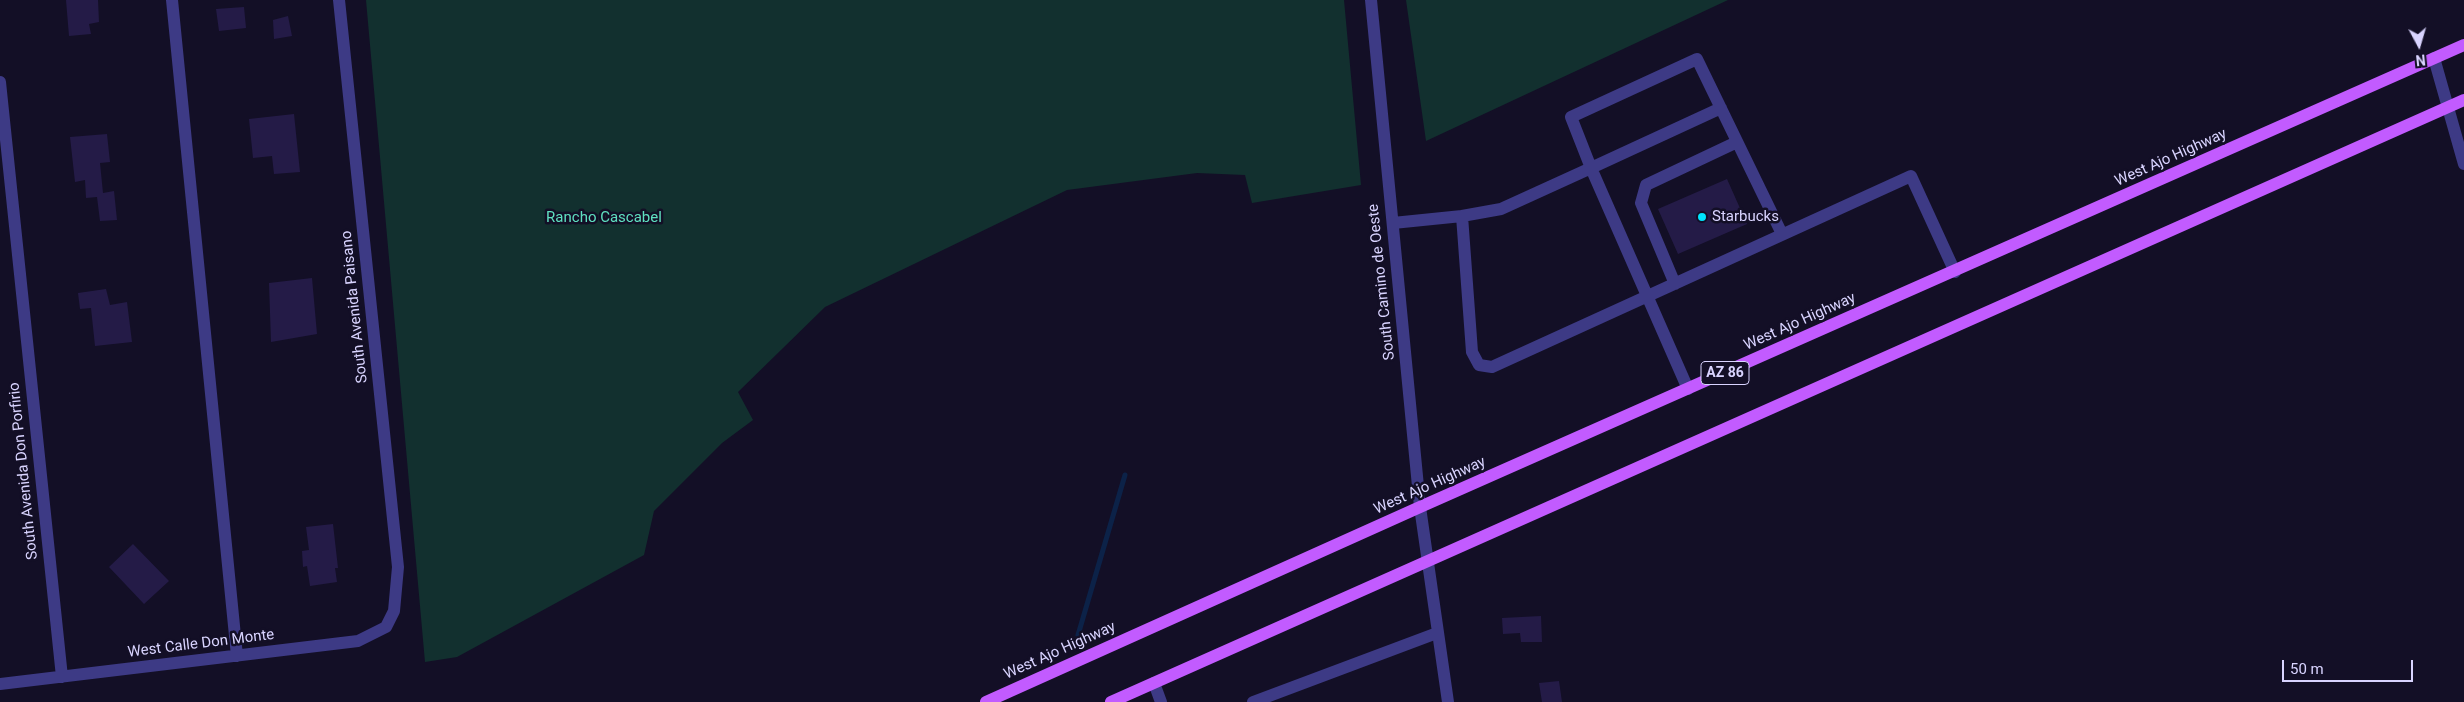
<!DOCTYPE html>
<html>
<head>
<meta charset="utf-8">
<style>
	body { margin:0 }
	#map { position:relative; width:2464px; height:702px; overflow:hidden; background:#130f26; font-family:Roboto,sans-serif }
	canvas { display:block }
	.north { position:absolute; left:2394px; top:20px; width:50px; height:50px; -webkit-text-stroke:4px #130f26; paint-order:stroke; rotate:174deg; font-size:14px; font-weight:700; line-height:20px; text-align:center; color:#d9d4ff }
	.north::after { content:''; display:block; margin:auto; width:18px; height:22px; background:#d9d4ff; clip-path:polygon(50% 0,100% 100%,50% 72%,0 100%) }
	.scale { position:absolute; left:2282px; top:660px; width:131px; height:22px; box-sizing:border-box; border:2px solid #d9d4ff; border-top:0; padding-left:6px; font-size:15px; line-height:18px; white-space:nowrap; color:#d9d4ff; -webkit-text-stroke:4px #130f26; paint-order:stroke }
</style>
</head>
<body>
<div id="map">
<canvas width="2464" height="702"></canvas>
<div class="north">N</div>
<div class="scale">50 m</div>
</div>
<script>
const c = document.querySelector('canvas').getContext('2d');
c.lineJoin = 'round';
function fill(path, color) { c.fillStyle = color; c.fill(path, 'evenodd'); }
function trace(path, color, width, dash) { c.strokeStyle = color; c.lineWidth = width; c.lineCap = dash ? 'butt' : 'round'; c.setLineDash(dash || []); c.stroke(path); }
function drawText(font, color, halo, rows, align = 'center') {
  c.font = font + ' Roboto,sans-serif'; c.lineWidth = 5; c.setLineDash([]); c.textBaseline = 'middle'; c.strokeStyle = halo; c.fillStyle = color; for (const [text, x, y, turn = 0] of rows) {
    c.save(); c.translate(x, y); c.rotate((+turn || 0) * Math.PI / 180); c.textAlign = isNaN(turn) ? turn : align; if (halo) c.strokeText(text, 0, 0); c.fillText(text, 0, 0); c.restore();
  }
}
fill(new Path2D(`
	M366,0h978l17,185 -109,18 -7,-28 -48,-2 -130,17 -242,117 -87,85 15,28 -31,23 -68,68 -10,44 -187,102 -32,5z
	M1406,0h322l-302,141z`), '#12302f');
trace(new Path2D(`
	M1078,635l47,-160`), '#0c2248', 5);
fill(new Path2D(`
	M66,0h32l1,22 -10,2 2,10 -22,2z
	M244,7l2,21 -27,3 -3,-22z
	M288,16l4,20 -18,3 -1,-19z
	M294,114l6,58 -26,2 -2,-18 -19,2 -4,-39z
	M107,134l3,28 -10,1 3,30 11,-2 3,29 -17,1 -3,-24 -11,1 -1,-18 -10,2 -5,-45z
	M1727,179l20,45 -69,30 -20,-45z
	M312,278l5,56 -46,8 -2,-59z
	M106,289l4,16 17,-3 5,40 -37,4 -4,-38 -11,1 -2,-16z
	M333,524l5,44h-3l2,14 -27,4 -3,-20 -4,1 -1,-16 7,-1 -3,-23z
	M133,544l36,37 -25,23 -35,-37z
	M1541,616l1,26h-21l-1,-9 -17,1 -1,-16z
	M1559,681l3,21h-20l-3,-19z`), '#241b47');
trace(new Path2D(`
	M172,0l65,656
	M1371,0l49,507 28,195
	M2434,58l30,106
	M0,82l62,595
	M1721,108l-130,60 -20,-51 126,-58 85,175
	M1462,216l39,-7 90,-41 97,221
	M1393,223l69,-7 10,136 7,13 13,2 419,-191 44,96
	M1675,284l-34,-81 5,-18 91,-43
	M1154,683l7,19
	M0,684l358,-43 28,-14 8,-16 4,-44 -59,-567
	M1253,702l184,-69`), '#3d3a85', 12);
trace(new Path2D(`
	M986,702l434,-195 1044,-462
	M1111,702l1353,-602`), '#c25bff', 12);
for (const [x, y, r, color] of [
	[1702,217,5,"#00e5ff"]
]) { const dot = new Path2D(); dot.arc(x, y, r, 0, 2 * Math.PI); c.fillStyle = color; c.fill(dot); trace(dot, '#130f26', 2); }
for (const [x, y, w] of [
	[1725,373,48]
]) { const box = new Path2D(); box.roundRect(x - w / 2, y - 11.5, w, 23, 4); c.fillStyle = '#130f26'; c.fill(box); trace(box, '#d9d4ff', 1); }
drawText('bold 14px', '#d9d4ff', null, [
	["AZ 86",1725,373]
]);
drawText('15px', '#d9d4ff', '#130f26', [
	["West Ajo Highway",2171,158,-24],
	["South Camino de Oeste",1382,282,-96],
	["South Avenida Paisano",355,307,-96],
	["West Ajo Highway",1800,322,-24],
	["South Avenida Don Porfirio",24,471,-96],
	["West Ajo Highway",1430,486,-24],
	["West Calle Don Monte",201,644,-7],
	["West Ajo Highway",1060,651,-24]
]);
drawText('15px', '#d9d4ff', '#130f26', [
	["Starbucks",1712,217]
], 'left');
drawText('15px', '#5fe0c0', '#130f26', [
	["Rancho Cascabel",604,218]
]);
</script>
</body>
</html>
